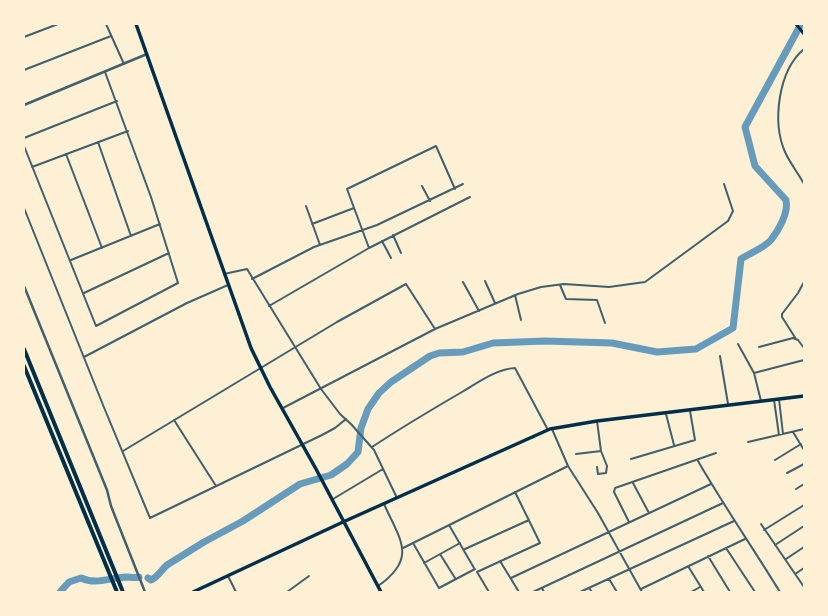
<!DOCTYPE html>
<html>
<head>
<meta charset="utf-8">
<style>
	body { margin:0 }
	#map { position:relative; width:828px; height:616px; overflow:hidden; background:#fdf0d5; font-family:Lato,sans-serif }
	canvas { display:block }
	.frame { position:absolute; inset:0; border:25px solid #fdf0d5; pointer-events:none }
</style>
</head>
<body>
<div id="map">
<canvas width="828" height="616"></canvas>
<div class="frame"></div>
</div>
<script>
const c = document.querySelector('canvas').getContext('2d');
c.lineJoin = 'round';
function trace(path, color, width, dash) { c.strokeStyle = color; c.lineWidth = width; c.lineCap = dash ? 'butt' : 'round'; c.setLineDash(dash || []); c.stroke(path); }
trace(new Path2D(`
	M148,578l3,2c7,-3 10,-10 16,-15l37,-23 39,-21 57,-37 31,-9 16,-11 11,-12 3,-24 7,-19 11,-16 12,-11 39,-26 9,-3 24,-1 30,-9 52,-2 67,2 45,9 39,-3 37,-21 8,-69c9,-6 23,-11 30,-19 7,-9 18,-27 15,-40l-31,-34 -10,-39 56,-103
	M60,592l9,-10 12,-4c15,7 28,0 45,-1 4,0 9,1 13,0`), '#669bbc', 7);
trace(new Path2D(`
	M106,24l18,40
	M24,37l34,-13
	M804,49c-26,22 -32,73 -19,103 5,11 13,21 19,32
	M24,70l87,-34
	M24,138l93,-37
	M98,142l33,94
	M24,146l72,180 82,-43 -27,-86 -46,-125
	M66,154l36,94
	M32,167l96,-36
	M422,186l8,15
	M306,206l14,39
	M24,208l79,197 47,113 172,-83 13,-7 11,-9
	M312,224l42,-16
	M393,235l8,18
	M382,241l9,17
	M369,248l-22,-59 89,-43 19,43
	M71,260l89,-36
	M224,274l23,-5 74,120 19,25 11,10 23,26 23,48
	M252,279l62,-32 63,-22 86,-41
	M485,281l10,22
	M463,282l16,29
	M560,285l6,14 31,1 8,23
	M84,293l85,-40
	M515,295l6,25
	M269,306l100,-58 101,-51
	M796,339l-14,-22v-3l16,-21 6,-11
	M738,344l16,29 7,28
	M759,347l34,-9 5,2 6,8
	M720,356l8,48
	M84,357l103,-54 41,-18
	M754,373l50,-13
	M779,399l4,35
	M774,400l5,35
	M283,408l152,-79 83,-35 23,-7 23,-3 45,3 36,-5 83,-61 5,-10 -9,-27
	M666,414l8,31
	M174,420l42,66
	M597,421l4,30 6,15 -1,7 -8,1 -1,-7
	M552,429l16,37 30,47 44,79
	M793,432l11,18
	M748,442l56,-13
	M372,447c29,-19 59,-37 90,-55 15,-9 34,-23 53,-24l33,62
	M123,451l214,-129 69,-38 29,45
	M576,454l25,-3
	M631,459l64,-19 -5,-29
	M775,460l26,-16
	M698,461c26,45 55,87 82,131
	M787,473l17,-9
	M633,483l16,30
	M796,489l8,-5
	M333,499l50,-30
	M629,522l-15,-30 1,-4 101,-35
	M761,524l43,63
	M449,525l25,43
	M764,530l40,-25
	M413,543l26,45 36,-19
	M775,545l29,-19
	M403,548l165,-82
	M726,548l29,44
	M465,549l64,-29
	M440,554l15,24
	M708,556l22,36
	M786,559l18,-12
	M500,561l19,31
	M424,563l36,-20
	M688,566l16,26
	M477,572l63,-29 -25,-51
	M477,572l12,20
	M795,574l9,-6
	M228,576l8,16
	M511,578l200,-94
	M609,579l8,13
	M378,586c40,-28 22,-46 6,-82
	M542,588l2,4
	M589,588l3,4
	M641,589l104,-50
	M287,592l22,-16
	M533,592l190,-89
	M580,592l154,-71
	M691,592l9,-5`), '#3f606c', 2);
trace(new Path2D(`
	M24,105l123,-51
	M24,286l83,204 4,16 34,86`), '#3f606c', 2.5);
trace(new Path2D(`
	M796,24l8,10`), '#003049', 3);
trace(new Path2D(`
	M193,592l150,-70 207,-93 47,-8 207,-25`), '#003049', 3.5);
trace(new Path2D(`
	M136,24l115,324 19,39 46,82 65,123`), '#003049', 3.5);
trace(new Path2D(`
	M24,349l99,243
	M24,366l93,226`), '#003049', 4);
</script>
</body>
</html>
